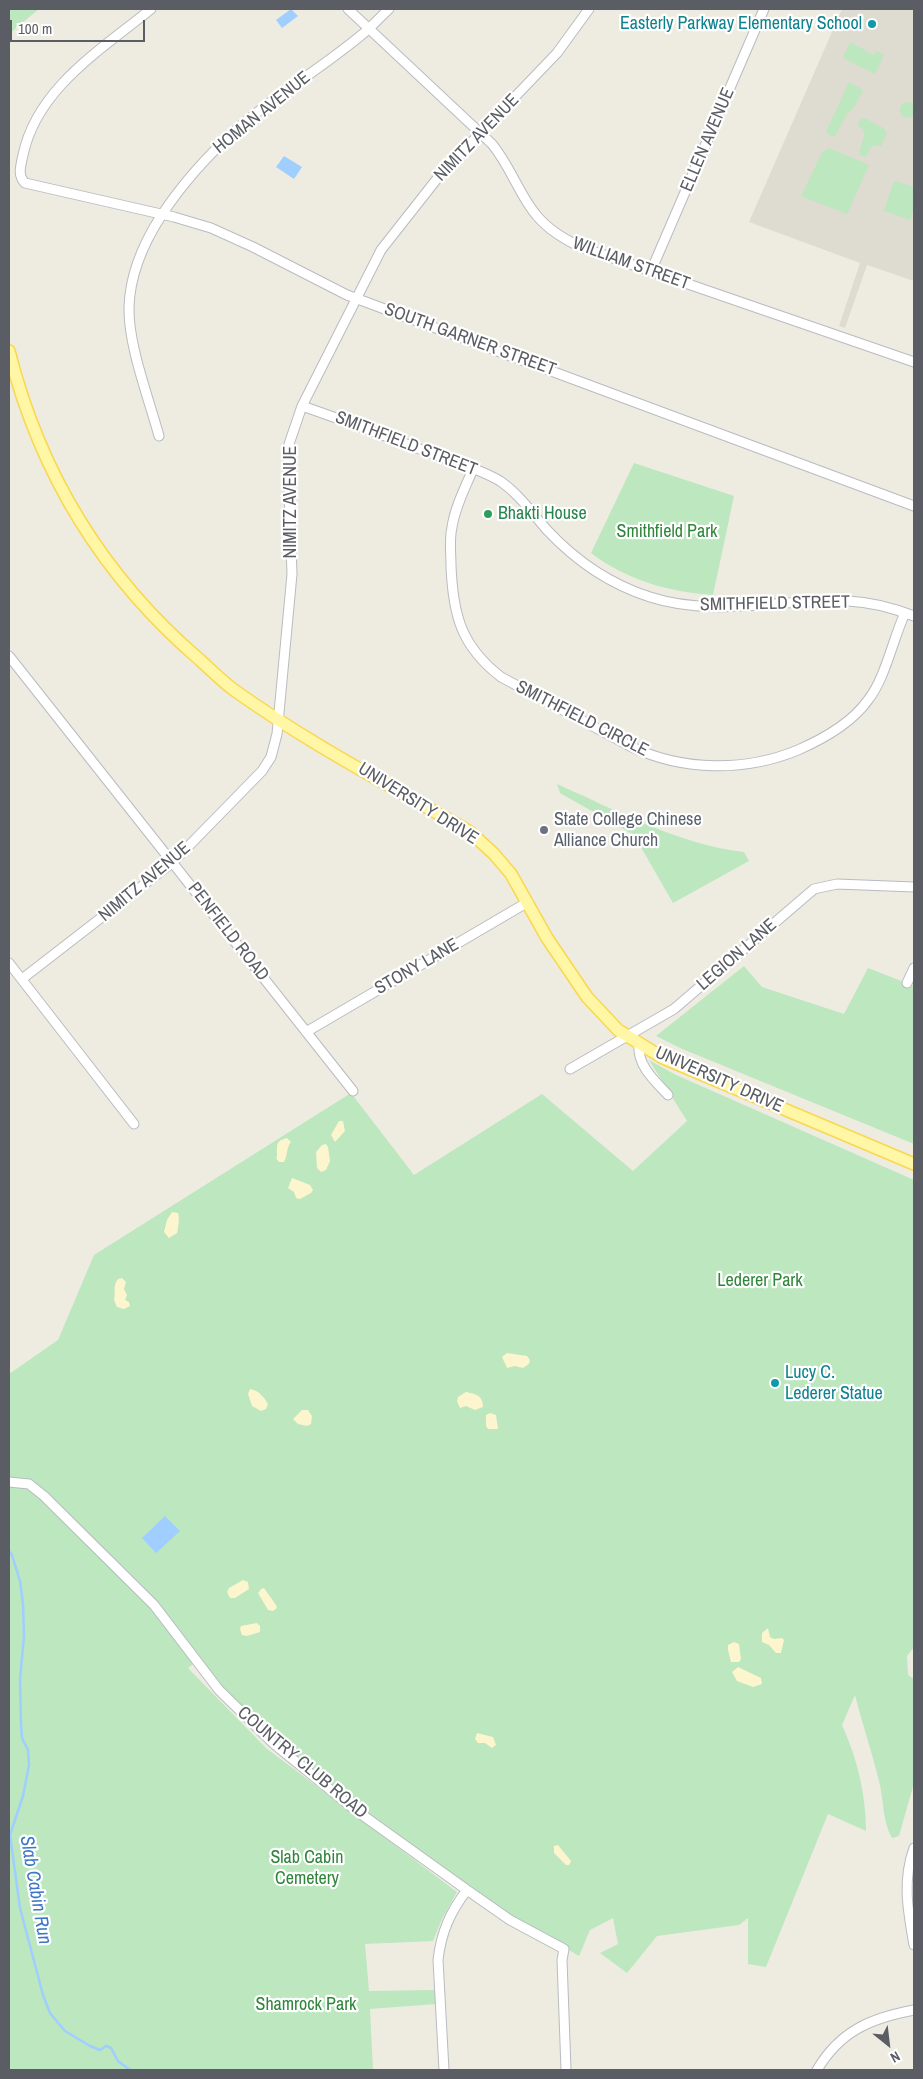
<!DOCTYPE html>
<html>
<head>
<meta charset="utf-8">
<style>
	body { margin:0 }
	#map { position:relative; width:923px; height:2079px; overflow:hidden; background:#eeece1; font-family:"Archivo Narrow",sans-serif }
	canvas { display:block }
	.frame { position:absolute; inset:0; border:10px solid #5a5d63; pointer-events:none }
	.north { position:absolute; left:863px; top:2019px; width:50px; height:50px; -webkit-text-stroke:4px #fff; paint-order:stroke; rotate:151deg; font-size:14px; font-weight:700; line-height:20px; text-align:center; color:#5a5d63 }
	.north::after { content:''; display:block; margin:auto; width:18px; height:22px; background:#5a5d63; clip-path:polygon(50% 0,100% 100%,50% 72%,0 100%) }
	.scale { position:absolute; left:10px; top:20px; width:135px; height:22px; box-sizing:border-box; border:2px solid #5a5d63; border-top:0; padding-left:6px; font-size:15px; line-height:18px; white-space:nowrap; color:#5a5d63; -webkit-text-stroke:4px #fff; paint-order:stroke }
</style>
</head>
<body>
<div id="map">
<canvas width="923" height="2079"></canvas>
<div class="frame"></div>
<div class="north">N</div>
<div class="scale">100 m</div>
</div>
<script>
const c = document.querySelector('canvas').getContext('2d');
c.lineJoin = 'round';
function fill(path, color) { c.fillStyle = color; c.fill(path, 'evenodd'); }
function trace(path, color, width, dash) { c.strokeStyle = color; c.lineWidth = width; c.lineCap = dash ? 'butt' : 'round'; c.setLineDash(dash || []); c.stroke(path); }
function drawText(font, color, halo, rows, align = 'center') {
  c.font = font + ' "Archivo Narrow",sans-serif'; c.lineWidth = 4.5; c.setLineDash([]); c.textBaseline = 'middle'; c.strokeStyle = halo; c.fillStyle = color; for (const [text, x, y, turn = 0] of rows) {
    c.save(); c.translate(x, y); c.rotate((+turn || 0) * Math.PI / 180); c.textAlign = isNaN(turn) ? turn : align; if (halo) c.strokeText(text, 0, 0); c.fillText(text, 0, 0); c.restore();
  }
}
fill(new Path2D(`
	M842,9h72v272l-47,-16 -22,63 -6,-2 21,-63 -111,-41z`), '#dedbd0');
fill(new Path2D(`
	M9,9h30l-30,25z
	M850,42l24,13 3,-4 7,4 -9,19 -32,-16z
	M849,82l14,8 -8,16 -8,8 -12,22h-4l-5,-4z
	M900 110a8 8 0 1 1 16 0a8 8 0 1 1-16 0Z
	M865,118l18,10 4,5 -6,13 -8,-1 -8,12 -6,-3 6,-21 -7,-8 2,-5z
	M829,148l40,17 -22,49 -46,-18 22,-45z
	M894,181l20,6v21l-4,12 -26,-9z
	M634,463l100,33 -21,99c-45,-3 -86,-15 -122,-42z
	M557,784c61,27 120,60 187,68l5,9 -76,42 -39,-68 -74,-42z
	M744,966l18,21 82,27 24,-46 46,18v158l-234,-96 -24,-12z
	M649,1060l25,14 240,106v467l-7,9 1,19 6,4v104l-15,53 -7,2c-10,-18 -8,-38 -13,-57 -7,-29 -17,-58 -24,-86l-13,30c15,33 24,69 24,106l-38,-17 -62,153 -18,-3v-46l-9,7 -82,11 -30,37 -27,-20 18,-9 -5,-26 -23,12 -11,26 -112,-66 -193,-146 -78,-82 -8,6 78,80 191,144 -15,27 -9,22 -68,3 4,47 66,-1 1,14 -66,5 3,61h-364v-696l49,-34 36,-85 257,-162 63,82 128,-81 91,77 54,-50z`), '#bce7bf');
fill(new Path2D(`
	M339,1121h4l2,10 -10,11 -4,-7z
	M287,1138l4,4c-5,6 -3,13 -7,20h-5c-5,-7 -2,0 -2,-8 0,-10 -1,-13 10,-16z
	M326,1144l2,3 2,14 -4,9 -5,2 -4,-4 -1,-16 6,-7z
	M292,1178l18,7 3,5 -2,3 -11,6 -4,-1 -2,-6 -6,-4z
	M172,1212l6,1c2,4 0,16 -1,20l-8,5 -5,-6 3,-12z
	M122,1278l4,4 -2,7 3,6 -2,5 4,2 1,4 -6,3 -7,-2 -3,-7c2,-8 -2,-13 4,-21z
	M507,1353l20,3 3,4 -1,4 -6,4 -8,-2 -8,2 -5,-11z
	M250,1389c8,1 14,8 18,15l-2,5 -5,2 -9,-5 -4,-12z
	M466,1392c9,2 17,3 17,15l-8,3 -9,-4 -6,2 -3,-7 1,-4z
	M302,1410h6l4,6 -1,8 -4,2 -9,-2 -5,-5z
	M490,1413l6,2 2,14h-10l-2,-3v-11z
	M243,1580l5,2 1,7 -14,9h-5l-3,-6 2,-4z
	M264,1588l12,17 1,3 -4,3 -5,-1 -10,-17 3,-4z
	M257,1623l3,3v6l-13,4 -5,-1 -2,-6 1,-3z
	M768,1628l2,9 4,2 8,-1 2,2 -3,13h-5l-7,-8 -7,-3v-9z
	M734,1642l5,2 2,15 -2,3h-8l-3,-12v-5z
	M738,1667l23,11 1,6 -9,3 -16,-6 -5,-9z
	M477,1733l16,4 3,8 -4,3 -7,-5h-7l-3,-4z
	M558,1845l13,16 -2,4h-3l-12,-12v-7z`), '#fcf5ce');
fill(new Path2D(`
	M291,9l7,7 -16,12 -6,-8z
	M284,156l18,11 -8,12 -18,-12z
	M165,1516l15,15 -24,22 -14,-15z`), '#a0ceff');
trace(new Path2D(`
	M9,1551l3,4 8,26 3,23 1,32 -4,44 1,44 1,14 6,12 1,15 -6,31 -13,39 10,73 23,87 7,18 15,18 25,15 10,4 6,-4 5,2 7,13 12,9`), '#a0ceff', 2.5);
const minor = new Path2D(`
	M151,9c-49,40 -114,79 -128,146 -2,10 -6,20 2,28l149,34 37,11 42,19 94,48 567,211
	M348,9l144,135c19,23 27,51 45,72 12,14 26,22 41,30l336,116
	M651,271l113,-262
	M302,406c44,15 88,32 131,48 22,8 47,15 67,27 19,13 32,32 47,49 29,31 62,54 103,67 65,21 132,1 198,4 23,1 45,7 66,15
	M159,436c-10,-37 -31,-91 -30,-129 1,-33 14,-63 32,-91 21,-32 48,-62 77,-88 38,-33 82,-59 121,-91 11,-8 20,-19 30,-28
	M473,469c-8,19 -18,38 -21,58 -3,13 -1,26 -1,39 2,49 10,80 50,111 28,15 56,30 84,45 15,8 31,17 47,25 51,24 113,25 166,3 25,-11 54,-27 70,-50 17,-21 25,-61 37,-87
	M9,656l344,435
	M9,963l125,161
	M22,979l151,-117 89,-91 9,-14 6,-23 15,-160 -4,-110 1,-20 13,-38 79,-156 59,-75 117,-122 32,-44
	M907,983l7,-15
	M306,1032l222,-130
	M639,1044c-2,22 16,37 29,51
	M570,1069l104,-60 140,-120 23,-5 77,3
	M9,1482l20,2 15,12 110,109 65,85 55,54 80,65 113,81 43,30 54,29 -2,11 4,110
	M914,1848c-12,33 -6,63 0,97
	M444,2070l-6,-110c3,-27 12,-48 29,-70
	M817,2070c23,-39 54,-52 97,-60`);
const major = new Path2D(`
	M9,351c31,123 94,226 191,309 11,10 22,21 34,30 74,53 157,96 236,142l24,22 17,20 36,64 40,59 31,33 45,28 251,106`);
trace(minor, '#b9bbc1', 11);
trace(major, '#f9d74f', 14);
trace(minor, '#fff', 9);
trace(major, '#fff7a5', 11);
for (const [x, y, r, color] of [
	[872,24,5,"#0f9aa8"],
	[488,514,5,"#2e9e5b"],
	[544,830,5,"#6b7280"],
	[775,1383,5,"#0f9aa8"]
]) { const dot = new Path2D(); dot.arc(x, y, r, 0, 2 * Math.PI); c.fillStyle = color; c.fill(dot); trace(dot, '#fff', 2); }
drawText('18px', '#0d838f', '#fff', [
	["Easterly Parkway Elementary School",862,24],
	["Lucy C.",785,1373,"left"],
	["Lederer Statue",785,1394,"left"]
], 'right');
drawText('18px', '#5a5d63', '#fff', [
	["HOMAN AVENUE",262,113,-39],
	["NIMITZ AVENUE",477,138,-46],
	["ELLEN AVENUE",708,140,-67],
	["WILLIAM STREET",631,264,20],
	["SOUTH GARNER STREET",470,340,20],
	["SMITHFIELD STREET",406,444,21],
	["NIMITZ AVENUE",291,502,-90],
	["SMITHFIELD STREET",775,604,-1],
	["SMITHFIELD CIRCLE",582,719,27],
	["UNIVERSITY DRIVE",418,804,32],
	["NIMITZ AVENUE",145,882,-40],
	["PENFIELD ROAD",228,932,52],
	["LEGION LANE",737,955,-41],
	["STONY LANE",417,967,-30],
	["UNIVERSITY DRIVE",719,1080,24],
	["COUNTRY CLUB ROAD",302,1763,40]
]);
drawText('18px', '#27864d', '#fff', [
	["Bhakti House",498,514]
], 'left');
drawText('18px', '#2f853a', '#fff', [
	["Smithfield Park",667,532],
	["Lederer Park",760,1281],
	["Slab Cabin",307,1858],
	["Cemetery",307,1879],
	["Shamrock Park",306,2005]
]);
drawText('18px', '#5b616d', '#fff', [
	["State College Chinese",554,820],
	["Alliance Church",554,841]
], 'left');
drawText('italic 19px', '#3c76c9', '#fff', [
	["Slab Cabin Run",35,1890,80]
]);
</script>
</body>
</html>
